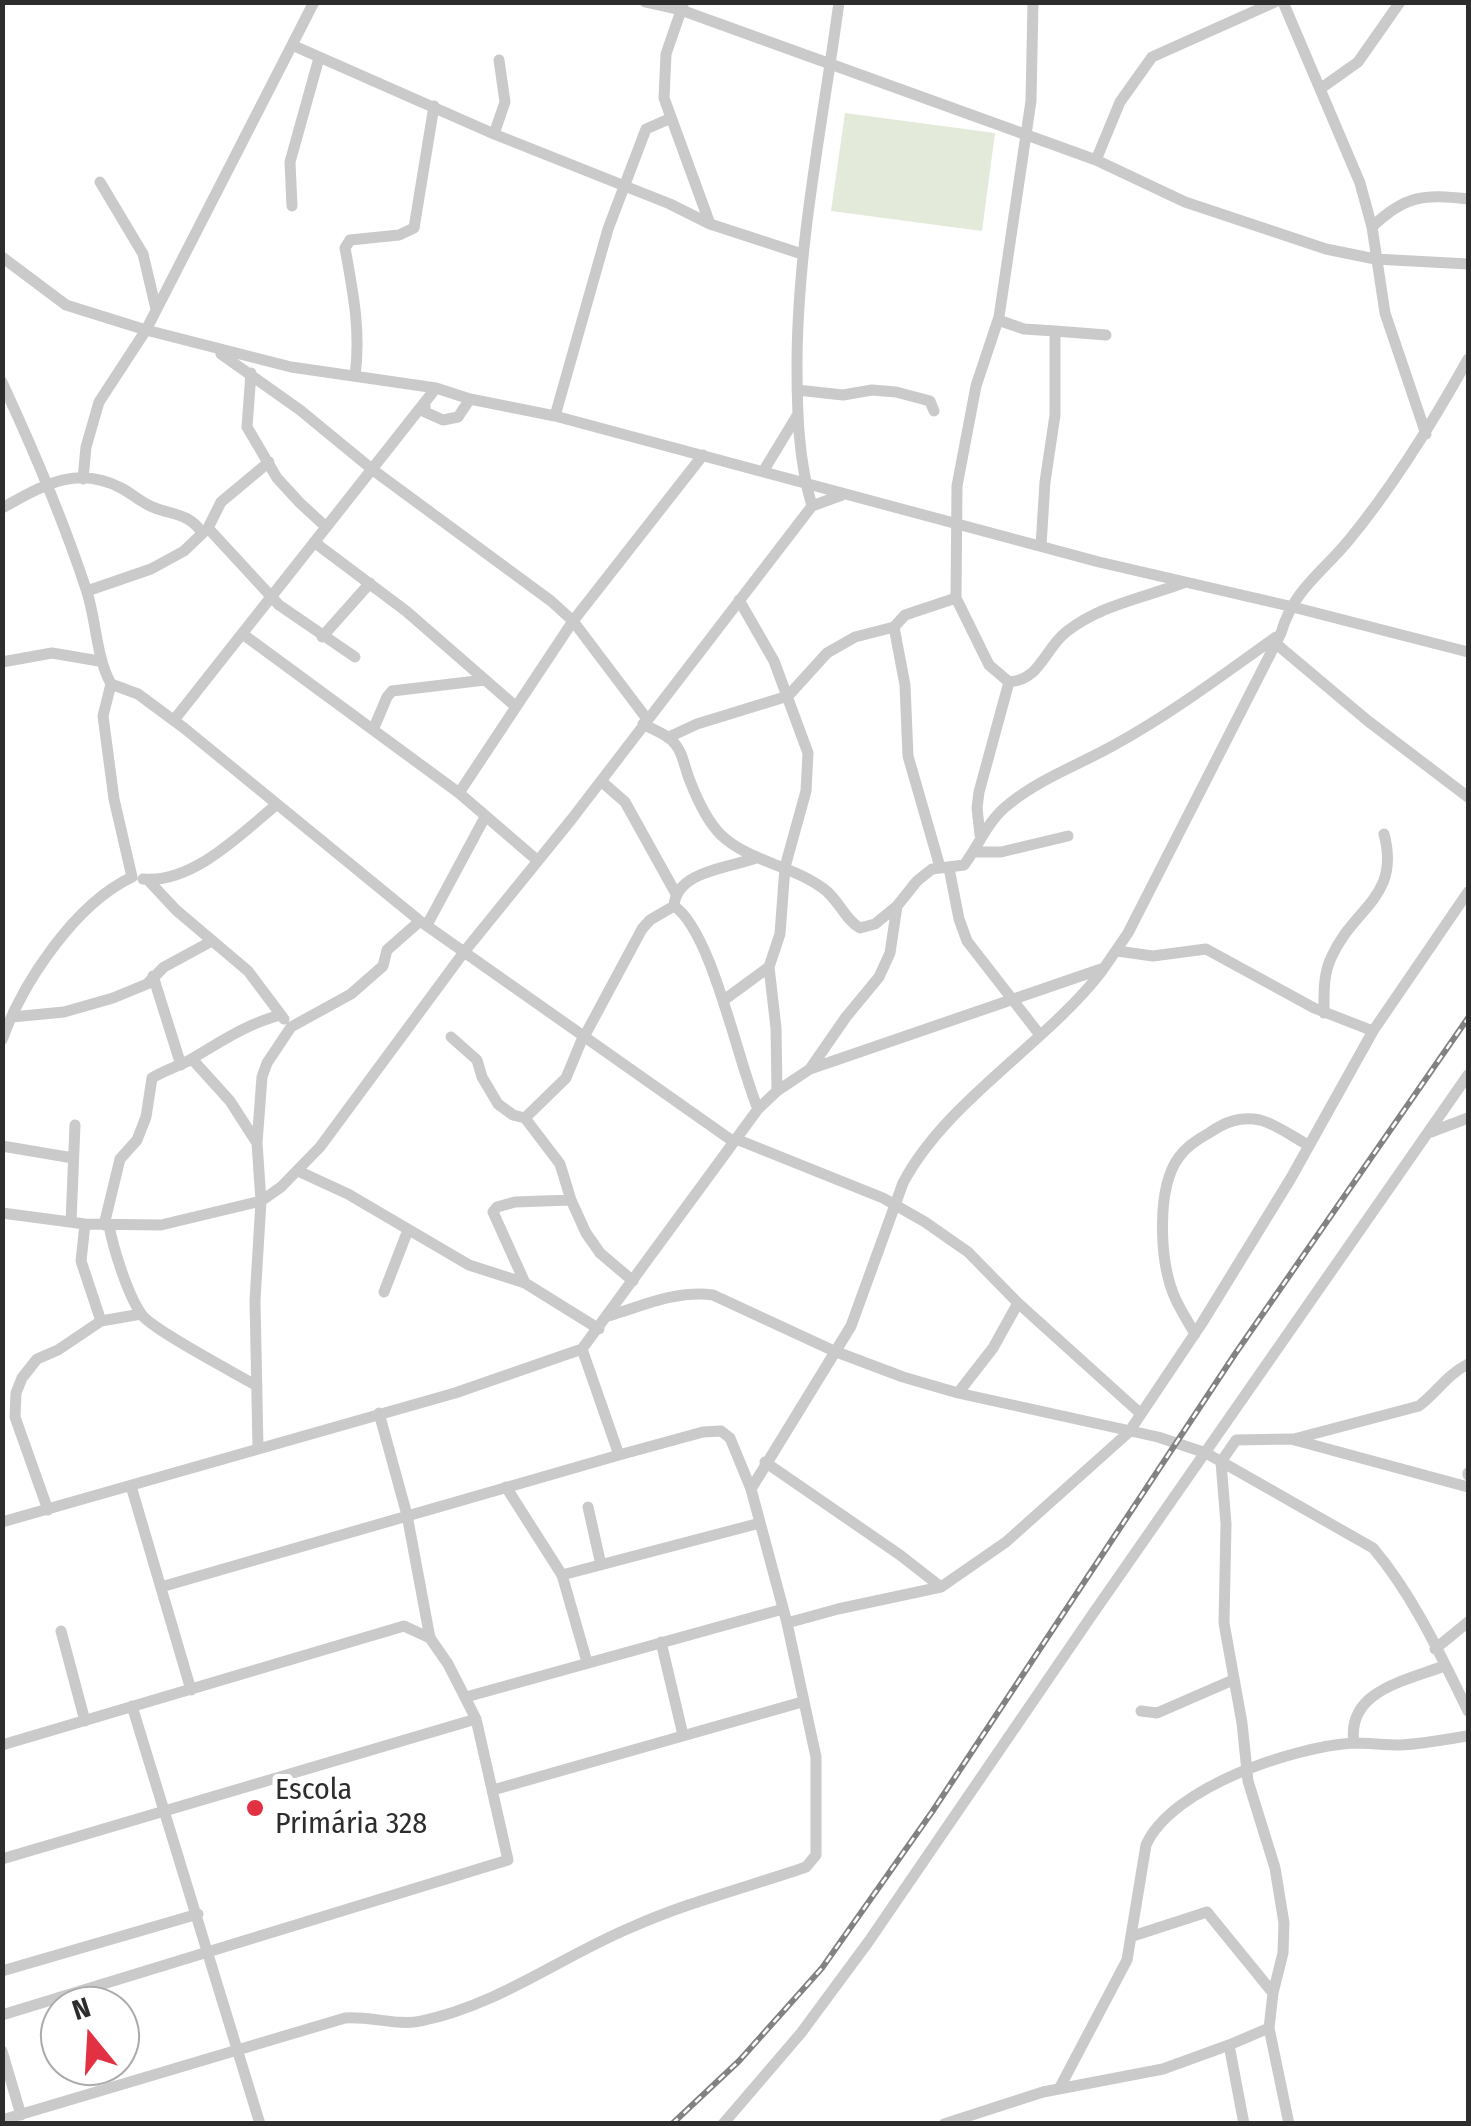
<!DOCTYPE html>
<html>
<head>
<meta charset="utf-8">
<style>
	body { margin:0 }
	#map { position:relative; width:1471px; height:2126px; overflow:hidden; background:#fff; font-family:"Fira Sans Condensed",sans-serif }
	canvas { display:block }
	.frame { position:absolute; inset:0; border:5px solid #2d2d2d; pointer-events:none }
	.north { position:absolute; left:40px; top:1986px; width:100px; height:100px; box-sizing:border-box; background:#fff; border:2px solid #ababab; border-radius:50%; rotate:342deg; font-size:28px; font-weight:700; line-height:40px; text-align:center; color:#2d2d2d }
	.north::after { content:''; display:block; margin:auto; width:35px; height:45px; background:#e23142; clip-path:polygon(50% 0,100% 100%,50% 72%,0 100%) }
</style>
</head>
<body>
<div id="map">
<canvas width="1471" height="2126"></canvas>
<div class="frame"></div>
<div class="north">N</div>
</div>
<script>
const c = document.querySelector('canvas').getContext('2d');
c.lineJoin = 'round';
function fill(path, color) { c.fillStyle = color; c.fill(path, 'evenodd'); }
function trace(path, color, width, dash) { c.strokeStyle = color; c.lineWidth = width; c.lineCap = dash ? 'butt' : 'round'; c.setLineDash(dash || []); c.stroke(path); }
function drawText(font, color, halo, rows, align = 'center') {
  c.font = font + ' "Fira Sans Condensed",sans-serif'; c.lineWidth = 10; c.setLineDash([]); c.textBaseline = 'middle'; c.strokeStyle = halo; c.fillStyle = color; for (const [text, x, y, turn = 0] of rows) {
    c.save(); c.translate(x, y); c.rotate((+turn || 0) * Math.PI / 180); c.textAlign = isNaN(turn) ? turn : align; if (halo) c.strokeText(text, 0, 0); c.fillText(text, 0, 0); c.restore();
  }
}
fill(new Path2D(`
	M845,113l150,20 -13,98 -151,-20z`), '#e3eada');
trace(new Path2D(`
	M645,2l36,8 415,150 89,42 141,47 49,10 93,5
	M684,2l-18,52 -2,44 46,126
	M1033,2l-2,99 -32,216 -23,69 -19,100 -1,112 33,67 20,17c31,-2 35,-32 57,-50 34,-27 77,-34 117,-49
	M1283,2l77,181 12,44 13,86 41,121
	M292,45l202,89 176,70 40,20 92,30
	M1320,89l38,-27 42,-60
	M494,134l11,-32 -6,-42
	M1096,160l24,-58 32,-45 123,-55
	M100,182l43,72 13,55
	M292,206l-2,-44 29,-104
	M1372,227c33,-32 52,-33 96,-28
	M2,257l64,48 80,25 145,37 145,21 34,11 85,17 544,146 190,44 179,46
	M998,320l26,9 31,2
	M221,354l79,56 73,60 178,131 22,20 74,98
	M251,373l-4,54 30,51 23,25 26,24
	M355,376c6,-45 -2,-84 -10,-128l5,-8 49,-5 15,-7 20,-122
	M2,382c31,67 61,137 84,207 11,32 9,65 25,95l-8,32 11,83 18,78c-57,27 -109,105 -130,163
	M797,390l46,5 29,-5 24,2 34,9 4,10
	M425,403v9l18,8 15,-3 12,-18
	M555,416l53,-187 38,-100 23,-10
	M764,470l34,-56
	M83,479l3,-32 13,-45 47,-72 168,-328
	M812,506c-14,-47 -15,-96 -15,-145 1,-121 26,-239 42,-359
	M2,508c39,-21 73,-44 119,-20 12,6 20,15 34,20 19,7 35,6 47,25
	M208,528l71,77 76,52
	M314,542l92,69 108,94
	M1041,546l4,-64 10,-67v-84l51,4
	M87,591l64,-22 33,-18 24,-23 13,-26 48,-40
	M739,600l35,61 34,92 -2,38 -21,76 -5,67 -11,33 7,61 1,63
	M894,627l11,58 3,71 32,111
	M244,635l215,158 79,68
	M322,637l48,-54
	M1274,642l94,79 100,76
	M2,662l50,-9 47,8
	M111,684l27,10 46,34 236,193 314,221
	M174,720l262,-332
	M643,724c9,5 20,9 27,15 13,10 14,28 20,42 7,18 17,40 31,54 29,27 71,30 103,54 15,11 21,31 36,39l15,-4 22,-18
	M373,730l14,-33 5,-6 93,-11
	M669,737l28,-13 91,-28 39,-43 28,-16 39,-10 11,-12 51,-17
	M601,781l24,21 50,90
	M459,793l114,-172 130,-166
	M980,835l-3,-27 2,-16 30,-110
	M974,852h27l67,-16
	M949,868l10,51 8,22 73,94
	M143,879c49,5 98,-45 133,-74
	M148,880l28,30 72,61 36,48
	M674,906c38,25 64,157 84,203
	M427,925l58,-108
	M1117,951l36,5 53,-7 108,59 59,23
	M153,976l28,89
	M724,1000l45,-33
	M1324,1013c0,-19 -1,-38 7,-55 22,-51 70,-60 53,-124
	M12,1017l52,-5 49,-14 34,-14 17,-17 48,-26
	M451,1037l26,23 5,17 16,27 15,11 12,3 35,46 11,36 15,33 14,20 33,28
	M584,1037l58,-108 8,-9 24,-14c2,-35 55,-38 82,-48
	M192,1059l38,42 27,42
	M810,1069l36,-52 33,-40 11,-24 7,-47 20,-25 15,-12 32,-4c16,-21 23,-44 45,-61 32,-26 72,-40 107,-60 56,-31 108,-70 160,-107
	M525,1118l41,-40 17,-41
	M1431,1132l37,-14
	M736,1139l147,59 42,24 43,30 50,51 123,111
	M2,1146l71,12
	M298,1171l50,23 121,71 56,18 74,46
	M2,1213l83,11 76,1 100,-24 20,-14 39,-40 144,-195 107,-132 241,-314 30,-11
	M71,1222l4,-97
	M85,1224l-4,37 20,60
	M104,1225l16,-66 17,-19 9,-23 6,-39c11,-7 24,-11 36,-17 31,-18 56,-36 92,-46
	M109,1225c4,23 19,71 33,90 11,15 93,58 115,71
	M525,1283l-32,-71 4,-5 18,-5 56,-2
	M384,1292l24,-62
	M608,1316c34,-10 69,-26 105,-21l121,56 69,26 55,16 200,44 48,16 167,95c40,47 68,108 95,163
	M1195,1334c-7,-13 -17,-27 -22,-41 -13,-34 -17,-105 6,-136 7,-10 19,-18 30,-24 16,-11 31,-17 51,-13 16,4 33,17 48,25
	M582,1349l37,106
	M958,1393l35,-45 25,-45
	M1294,1439l125,-33c18,-14 28,-31 49,-42
	M258,1448l-3,-148 6,-99 -4,-58 5,-66 5,-14 24,-36 60,-33 32,-28 4,-16 33,-29
	M765,1462l135,93 41,32
	M1468,1473v2
	M131,1486l60,204
	M506,1487l56,88 25,87
	M751,1489l100,-163 52,-143c43,-82 143,-139 199,-212
	M588,1507l13,58
	M48,1510l-33,-93 1,-24 6,-15 15,-19 21,-9 43,-29 40,-7
	M2,1522l453,-129 127,-44 176,-240 19,-18 33,-22 294,-101 24,-35 153,-300c13,-44 40,-59 68,-93 46,-56 84,-118 119,-181
	M562,1575l198,-52
	M787,1623l51,-14 103,-22 65,-45 123,-110 73,-109 89,-145 82,-147 95,-139
	M61,1631l24,90
	M661,1642l22,93
	M1435,1649l33,-27
	M466,1697l317,-88
	M132,1706l128,418
	M1141,1711l16,2 76,-33
	M1354,1743c-8,-52 51,-62 90,-77
	M2,1745l402,-119 26,12
	M493,1790l309,-88
	M2,1859l474,-140
	M1133,1936l74,-24 66,81
	M2,1971l196,-57
	M2,2015l506,-155 -32,-141 -28,-55 -18,-26 -23,-123 -28,-102
	M1269,2028l20,96
	M2,2051l19,64
	M1059,2089l68,-129 19,-115c26,-58 147,-98 207,-102 16,0 31,2 47,2 23,-1 46,-6 68,-9
	M2,2120l343,-102c25,-2 53,8 76,3 78,-16 139,-64 211,-94 56,-25 116,-40 174,-60l10,-12v-98l-29,-134 -36,-134 -21,-51 -9,-7 -18,1 -84,23 -458,132
	M723,2124l78,-91 68,-92 223,-326 376,-540
	M944,2124l99,-32 120,-23 66,-24
	M1244,2124l-15,-79 40,-17 4,-35 10,-40 1,-30 -9,-55 -27,-87 -6,-58 -18,-100 2,-99 -5,-62 15,-22 55,-1 177,48`), '#cacaca', 11);
const rail = new Path2D(`
	M672,2124l67,-63 83,-93 110,-156 303,-458 233,-336`);
trace(rail, '#828282', 6);
trace(rail, '#fff', 2.5, [8]);
for (const [x, y, r, color] of [
	[255,1808,10,"#e23142"]
]) { const dot = new Path2D(); dot.arc(x, y, r, 0, 2 * Math.PI); c.fillStyle = color; c.fill(dot); trace(dot, '#fff', 4); }
drawText('30px', '#2d2d2d', '#fff', [
	["Escola",275,1791],
	["Primária 328",275,1825]
], 'left');
</script>
</body>
</html>
